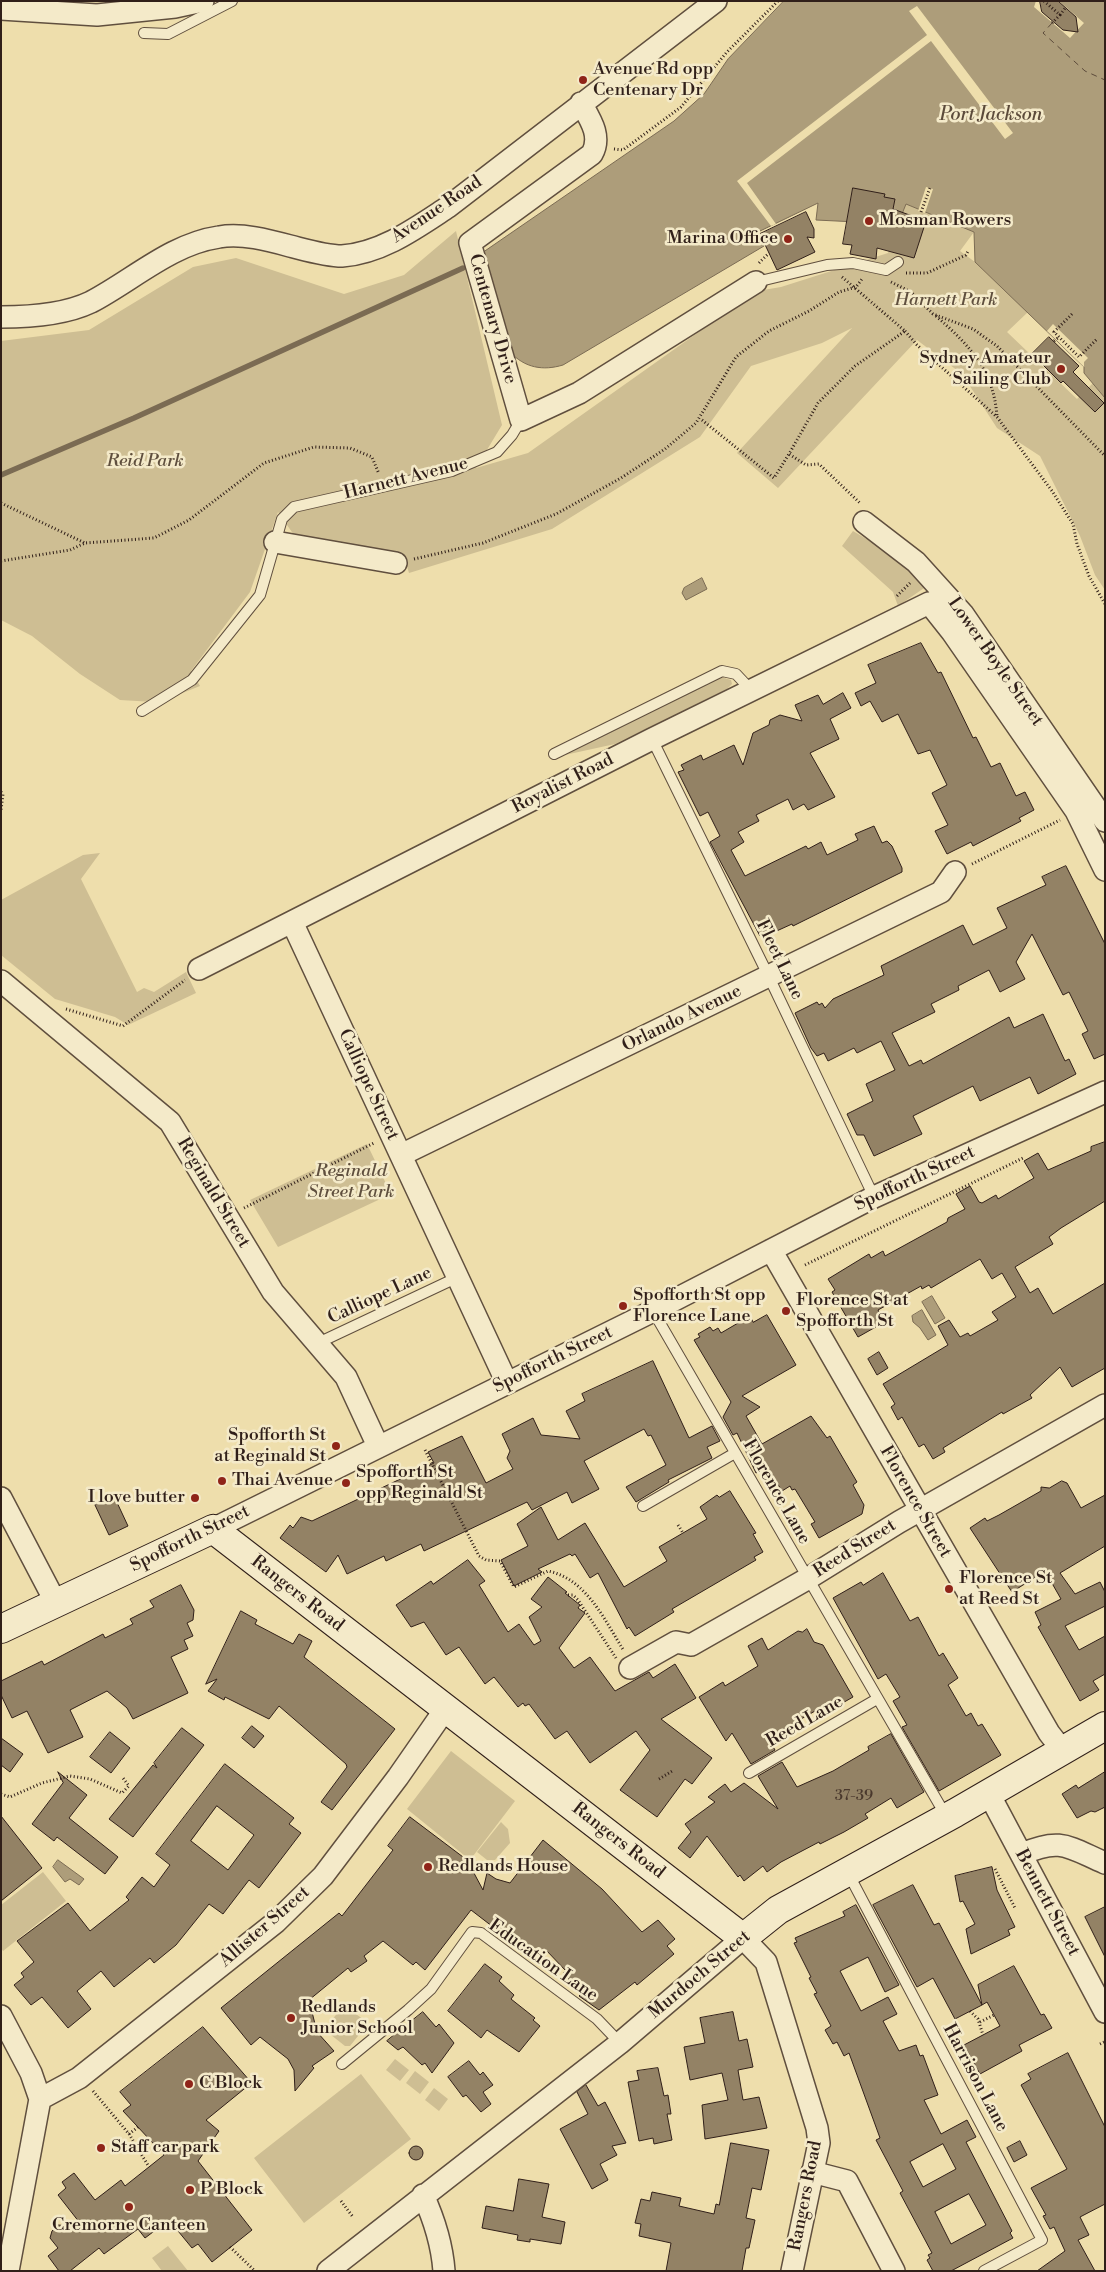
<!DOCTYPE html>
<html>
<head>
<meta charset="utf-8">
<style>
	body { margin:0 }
	#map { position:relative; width:1106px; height:2272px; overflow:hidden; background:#eedeac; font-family:"Libre Bodoni",serif }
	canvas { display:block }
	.frame { position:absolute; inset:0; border:2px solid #301f19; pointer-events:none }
</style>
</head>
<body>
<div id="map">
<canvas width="1106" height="2272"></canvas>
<div class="frame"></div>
</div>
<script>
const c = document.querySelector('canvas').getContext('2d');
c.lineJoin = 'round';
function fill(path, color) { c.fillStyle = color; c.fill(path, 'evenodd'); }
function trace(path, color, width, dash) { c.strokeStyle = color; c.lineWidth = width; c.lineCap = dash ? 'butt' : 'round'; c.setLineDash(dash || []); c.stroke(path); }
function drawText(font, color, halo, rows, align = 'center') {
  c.font = font + ' "Libre Bodoni",serif'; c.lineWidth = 5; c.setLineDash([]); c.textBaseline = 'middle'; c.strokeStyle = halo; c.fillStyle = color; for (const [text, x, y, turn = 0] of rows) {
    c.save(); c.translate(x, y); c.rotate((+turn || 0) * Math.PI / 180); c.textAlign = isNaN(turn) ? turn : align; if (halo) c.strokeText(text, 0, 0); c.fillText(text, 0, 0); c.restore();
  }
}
fill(new Path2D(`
	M906,204l68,28 -14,19 15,11 53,50 -21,20 70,67 16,-16 12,15v192l-10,-15 -15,-39 -40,-80 -43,-28 -35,-54 -45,-34 -139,148 -41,-35 115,-125 -30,15 -71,23 -51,71 -148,92 -143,44 -6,-20 -48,-2 -61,-16 -16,-23 -28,80 -59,79 9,15 -45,18 -1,-2 -34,-2 -40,-26 -48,-38 -31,-16v-279l88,-11 104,-63 43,-9 108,36 60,-19 52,-44 46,194 -26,43 52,-15 213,-151 22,-12 18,-3 107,-34z
	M853,531l72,43 2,12 -29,20 -5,-14 -51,-46z
	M721,677l10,3 1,4 -5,5 -112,55 -64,14z
	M100,853l-19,26 56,113 7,-4 10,4 32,-20 10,21 -68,32 -13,-8 -60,-18 -54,-44v-55l82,-45z
	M367,1144l24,50 -113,53 -28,-47z
	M451,1751l64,50 -45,59 -63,-51z
	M501,1822l7,7 2,14 -15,17h-8l-10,-8z
	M43,1872l23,29 -63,50 -2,-3v-43z
	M344,2006l22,15 -4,10 -12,15h-5l-19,-15v-5z
	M395,2059l14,11 -9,11 -14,-11z
	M415,2071l14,11 -9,12 -14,-11z
	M361,2074l50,65 -107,84 -50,-65z
	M434,2088l14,11 -9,12 -14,-11z
	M168,2246l20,25h-26l-10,-13z`), '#cebe93');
const water = new Path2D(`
	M784,1h321v397l-21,-25v-6l-109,-105 -1,-30 -68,-28 -8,20 -82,-4 2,-17 -60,29 6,14 -201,119c-20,6 -38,3 -53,-13l-31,-97 195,-134 30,-27 24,-35z
	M702,578l5,11 -21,11 -4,-7 2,-5z
	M932,1296l13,22 -10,6 -13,-22z
	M922,1310l14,25 -8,5 -8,-12 -7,-6 -1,-6z
	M58,1860l26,19 -5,6 -9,-6 -5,3 -12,-15z`);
fill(water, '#ad9d7a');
trace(water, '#7b6b53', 1);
fill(new Path2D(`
	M1036,1h23l25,22 -14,15 -36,-31z
	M917,6l96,127 -8,6 -74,-98 -184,142 29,41 -5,2 -34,-45 190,-146 -18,-24z
	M926,187l7,2 -8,24 -7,-2z
	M1053,324l35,34 -4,4v5l-37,-36z`), '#eedeac');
trace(new Path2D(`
	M1,475l133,-57 329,-150`), '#7b6b53', 5.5);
trace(new Path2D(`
	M1052,23l-9,10 42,38 20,9`), '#5c4b3b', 1, [6, 5]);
const building = new Path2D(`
	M1040,1h18l18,16 2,15 -15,-2 -21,-18z
	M853,188l32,6 -1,3 11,2 -2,10 33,12 -12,37 -37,-10 -1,11 -26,-5 2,-9 -9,-1z
	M806,212l8,17v9l-7,-1 8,15 -38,18 -17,-36z
	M1049,337l30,29 -6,6 31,31 -9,9 -32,-31 -2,2 -29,-29z
	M921,643l17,30 3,-1 32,66 3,-1 15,30 9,-4 16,33 9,-4 9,18 -15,8 2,3 -48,25 -2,-4 -24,12 -12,-23 13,-6 -16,-32 15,-8 -17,-35 -12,4 -20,-40 -16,8 -12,-21 -9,5 -6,-13 21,-10 -8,-18z
	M843,693l8,15 -21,11 9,20 -29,14 25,44 -27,13 -4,-6 -11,6 -5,-11 -32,16 3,6 -21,11 6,10 -13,8 14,26 61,-30 2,3 13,-7 6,13 31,-15 -3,-6 19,-8 8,17 5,-2 5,5 10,22v4l-109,54 -1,-2 -22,10 -1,-2 -9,4 -50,-94 10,-6 -12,-24 -8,4 -22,-44 6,-2 -3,-5 20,-10 2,5 31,-15 9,20 10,-32 16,-8 1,-5 10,-5 22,6 -7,-16 23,-10 5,9z
	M1066,866l39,78v110l-11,5 -12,-25 6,-3 -19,-39 -6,3 -31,-61 -16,28 9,17 -25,13 -11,-22 -31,16 1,4 -28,14 4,8 -43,21 17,33 12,-6 2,4 86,-47 5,11 29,-14 22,47 4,-2 7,15 -38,20 -8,-17 -50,24 -7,-15 -60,30 9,18 -48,22 -10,-21h-7l-10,-21 26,-13 -7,-17 29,-14 -14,-29 -24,12 -3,-5 -26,13 -4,-8 -7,3 -6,-8 -16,-35 22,-11 2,3 3,-2 3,5 8,-9 51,-24 -3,-9 82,-41 10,20 34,-17 -10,-20 49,-23 -4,-8z
	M1105,1142v59l-44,27 -12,9 4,7 -38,23 15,26 8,-5 15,26 52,-31v85l-33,19 -12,-20 -30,28 2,3 -29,16 -1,-2 -59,36 2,4 -12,7 -9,-15 -5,3 -17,-30 -4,3 -7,-13 4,-3 -12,-20 65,-39 -10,-19 11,-6 11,17 8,-4 2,3 28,-16 -6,-8 24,-15 -14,-24 -10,6 -12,-20 -49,29 -2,-3 -7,4 -1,-3 -43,24 2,4 -3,2 4,8 -23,13 -26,-45 3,-2 -7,-11 41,-25 2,4 12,-7 2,5 62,-34 1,-4 17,-9 -9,-15 14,-8 9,16 3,1 14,-8 2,4 36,-21 -10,-17 14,-8 10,17 43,-19v-4z
	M767,1315l29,50 -54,31 18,11 -14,9 16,28 49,-28 16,22 3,-2 27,46 -4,3 11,20 -2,9 -43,24 -8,-14 4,-2 -20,-33 -3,1 -2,-4 -8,5 -15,-24 -11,6 -19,-40 -4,2 -10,-18 8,-15 -37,-62 6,-3 -2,-3 12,-7 3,4 5,-3 3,5 29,-17 3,6z
	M879,1352l9,16 -11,7 -9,-16z
	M653,1361l36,77 23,-12 8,15 -13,6 5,11 -44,22 1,2 -33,20 -10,-15 40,-22 -15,-30 -3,1 -4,-7 -60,32 15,28 -27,14 -5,-11 -35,18 -5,-8 -103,49 -3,-7 -35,17 -2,-5 -37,18 -9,-19 -12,17 -46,-34 10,-13 3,3 8,-11 11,4 122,-58 -6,-11 34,-16 24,47 27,-14 -6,-11 3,-7 -8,-17 31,-16 8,17 39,4 -14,-28 19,-10 -3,-7z
	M1062,1481l5,2 14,25 24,-13v51l-45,27 15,21 25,-12 5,10v14l-40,20 14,24 26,-14v38l-12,7 6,9 -19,11 -42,-74 3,-2 -6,-13 26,-13 -16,-28 -33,21 -42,-64 15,-10 2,3 12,-6 42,-24v-4l8,1z
	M730,1491l26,42 -3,1 10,18 -9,5 2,3 -84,49 2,3 -39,24 -6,-9 -2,2 -29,-56 -8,5 -15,-24 -3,2 -2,-2 -32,15 4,3 -28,14 -13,-26 27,-14 -11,-22 24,-17 17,33 27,-17 39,64 43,-26 -8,-14 48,-28 -7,-12 17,-12 2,2z
	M114,1496l14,30 -19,9 -14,-30z
	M468,1560l17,21 -6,4 29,47 11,-8 15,21 7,-4 -12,-24 13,-10 -11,-8 17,-22 19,15 -2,1 15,12 -2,3 7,5 -26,35 15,20 16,-11 25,34 34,-19 4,6 22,-14 21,34 -35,21 51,39 -20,26 -7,-5 -28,38 -37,-27 30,-40 -14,-19 -46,32 -23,-32 -12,8 -26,-35 -4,2 -2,-3 -5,4 -24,-30 -9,7 -26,-37 -13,8 -22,-33 -13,5 -15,-22 35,-24 2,3z
	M883,1573l27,48 8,-4 21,39 4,-3 15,25 -10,7 18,31 5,-3 7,13 4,-2 19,31 -62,36 -37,-64 5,-2 -14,-24 7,-4 -14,-23 -8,5 -45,-81 28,-16 2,3z
	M181,1585l13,25 -1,10 -6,3 6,13 -9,4 4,9 -17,8 17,36 -55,26 -6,-11 -20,-17 -37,19 13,27 -35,16 -21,-42 -15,7 -11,-23v-14l41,-20 2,4 59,-31 2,4 28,-14 -3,-5 24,-12 -4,-6z
	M241,1611l16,9 -2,4 38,20 6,-10 13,7 -8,16 91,72 -63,81 -11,-8 26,-35 -1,-3 -67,-58 -10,13 -44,-22 -1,3 -16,-9 9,-12 -11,5z
	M807,1629l7,13 9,3 30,52 -35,20 -3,-6 -47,27 7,12 -24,14 -19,-31 -6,8 -27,-44 24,-15 2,4 33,-20 -10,-20 14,-8 6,12 30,-19 4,1z
	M252,1726l12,10 -10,12 -12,-10z
	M182,1728l22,17 -71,92 -24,-18 44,-54 4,3 -3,-5z
	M110,1732l20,16 -19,25 -21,-16z
	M891,1734l33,58 -27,16 -6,-10 -26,16 3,4 -24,14 -24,12 -1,-2 -38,20 -14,10 -4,-6 -19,15 -4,-6 -2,2 -31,-41 -17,22 -12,-10 13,-16 -6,-8 30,-22 -7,-5 17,-13 6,8 13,-9 34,26 -20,-33 24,-14 15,25 36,-16 36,-21 -1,-3z
	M1,1738l22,16 -13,18 -9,-7z
	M225,1764l69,54 -5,6 12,9 -42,55 -10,-8 -26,34 -14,-10 -33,41 -22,18 -4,-5 -36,29 -13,-16 -24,20 14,18 -23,19 -26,-31 -11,8 -17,-20 10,-8 -3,-4 13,-11 -17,-21 51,-38 22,28 39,-31 -3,-3 16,-20 12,10 16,-22 -14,-11zM217,1806l37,29 -26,35 -37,-29z
	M58,1772l29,23 -18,23 49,39 -13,17 -48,-37 -3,4 -22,-17 31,-41z
	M1105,1772v35l-10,5 -4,-1 -14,7 -15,-24 14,-9 2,3z
	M1,1816l41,52 -41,33z
	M410,1817l57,43 16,30 4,-17 9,6 14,4 33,-43 59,49 40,43 16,-12 17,19 -8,7 7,8 -37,31 -2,-3 -36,28 -20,-14 3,-3 -19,-20 3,-2 -21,-22 -9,11 -65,-50 -46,60 -9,-8 -3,3 -30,-24 -19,15 3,5 -16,11 -3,-4 -39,32 8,32 17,19 -22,15 2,2 -19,23 -1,-21 -6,-11 -28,-22 -9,8 -30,-37 118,-95 3,3 51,-66 -5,-4z
	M992,1867l5,23 18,37 -7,3 2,5 -39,19 -5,-25 9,-5 -12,-23 -3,1 -5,-26z
	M913,1885l21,40 5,-2 43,82 -27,14 -22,-41 -16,9 -44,-82z
	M856,1905l43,80 -14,7 -17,-35 -28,14 21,40 27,-14 9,17 -14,7 16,30 17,-6 4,11 3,-1 15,40 -14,5 17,34 26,-14 9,17 -10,5 46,89 -2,2 3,5 -62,33h-18l-6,-11 3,-2 -2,-3 4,-2 -32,-60 3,-2 -27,-51 4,-2 -31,-85 -5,3 -7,-14 -4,2 -8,-14 6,-4 -17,-32 3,-1 -8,-15 2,-1 -17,-34 3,-1 -2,-4 50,-22 -2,-4zM943,2144l13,25 -33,18 -13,-25zM969,2194l17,31 -35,19 -16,-32z
	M1105,1907v50l-20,-40z
	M485,1964l17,13 -3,4 15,14 -3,4 24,19 -2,2 7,6 -21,26 -32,-22 -6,8 -33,-27z
	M1014,1966l27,49 3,-1 8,14 -33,17 3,6 -42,23 -16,-29 36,-19 -13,-24 -5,3 -4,-20z
	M423,2012l13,15 3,-3 15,19 -22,30 -7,-10 -3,2 -19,-18 -5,3 -11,-9z
	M733,2012l6,29 8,-2 6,28 -15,3 5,30 16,-3 8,31 -62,11 -3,-34 26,-5 -6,-27 -32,7 -6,-33 21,-4 -5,-25z
	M203,2027l47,54 -3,1 2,3 -43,35 13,11 -21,30 54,69 -40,32 -14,-18 -6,4 -23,-28 -24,18 -7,-9 -34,25 -5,-6 -29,23h-11l-11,-15 10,-8 -8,-10 2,-7 6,-6 25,2 -25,-32 8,-7 -4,-6 12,-9 21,27 26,-20 4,6 39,-31 -41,-44 8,-6 -11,-13z
	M1068,2053l37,74v77l-25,13 9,18 -11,5 17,31h-58l28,-20 -11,-24 -4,2 -7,-13 3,-1 -15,-27 36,-19 -46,-84 10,-6 -3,-5z
	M469,2061l11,14 3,-3 10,13 -10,7 8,12 -10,8 -15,-17 -3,2 -15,-20z
	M658,2068l6,28 4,-1 3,19h-4l5,26 -18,4 -1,-6 -14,3 -11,-59 11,-2 -2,-9z
	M586,2085l12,21 7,-4 21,41 -14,3 5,9 -17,9 8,16 -16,9 -32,-60 28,-15 -11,-22z
	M1020,2141l7,14 -13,7 -7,-14z
	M731,2143l38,7 -8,40 -9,-2 -6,30 9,2 -6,28h-3l-4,23h-76l5,-28 -32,-7 2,-12 -6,-1 6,-24 9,2 2,-9 29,6 -2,8 35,8 2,-10 3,1z
	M409 2153a7 7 0 1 1 14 0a7 7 0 1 1-14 0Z
	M519,2179l30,5 -7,33 23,5 -4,22 -31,-5v3l-13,-2 1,-5 -36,-7 4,-22 27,5z`);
fill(building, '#938265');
trace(building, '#301f19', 1);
const lane = new Path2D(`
	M144,33l24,1 64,-33
	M756,282l71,-17 26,-2 33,7 12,-8
	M142,711l50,-31 68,-85 22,-76 12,-12 158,-36 45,-19 15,-17 9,-15
	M652,739l117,238 105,220
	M554,754l168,-83 14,3 15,16
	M653,1311l293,505
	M318,1343l138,-65
	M643,1506l92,-53
	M749,1773l128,-74
	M848,1873l194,367 -58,31
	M342,2064l66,-54 23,-21 41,-57 9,1 116,86 23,24`);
const street = new Path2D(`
	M1,9l96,6 78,-8 28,-6
	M581,103c9,16 21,33 11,51l-122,89 51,177 58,-27 177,-111
	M1,317c29,0 63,-2 90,-15 42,-22 80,-58 128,-65 23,-4 49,3 71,9 16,4 36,10 52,10 40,-3 74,-28 106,-49l268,-206
	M864,522l52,40 47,52 142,207
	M275,542l121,21
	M292,922l215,461
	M199,969l453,-230 277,-136 23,29 124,179 29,59
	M1,981l169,141 103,170 73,85 32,69
	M401,1155l540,-263 14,-20
	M771,1250l278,483 14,18
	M1,1498l55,105
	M213,1529l440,-218 221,-114 231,-105
	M630,1668l46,-26 15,3 116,-66 92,-57 206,-117
	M989,1794l116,218
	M1022,1854c39,-17 46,-7 83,9
	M1,2016l30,57 9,26 -32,172
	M40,2099l39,-21 197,-156 47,-46 75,-99 48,-69
	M812,2172l35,9 47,90
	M423,2195c11,24 19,49 21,76
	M328,2271l292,-228 123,-105 23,24 51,166 2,15 -27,128`);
const secondary = new Path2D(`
	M1,1629l212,-100 530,409 35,-28 177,-97 150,-87`);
trace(lane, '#604f3e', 12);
trace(street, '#604f3e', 24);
trace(secondary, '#301f19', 30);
trace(new Path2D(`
	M1044,1l16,14 -8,8
	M1060,15l6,-8
	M614,149l9,1 58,-43 46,-55 51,-51
	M921,212l9,-24
	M759,263l10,-10
	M906,273h21l39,-18 2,-4
	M842,277l63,54 -50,35 -37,37 -29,51 17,11 13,-1 42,40
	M891,282l20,10 22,22 40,15 24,17 108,110
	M1072,314l-18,18 25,25 18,-18
	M936,316c33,29 58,54 61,101
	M905,331l12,14 80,72 55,74 21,33 4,20 12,32 16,28
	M1054,341l5,-4
	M702,420l72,58 15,-24
	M1,503l84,40
	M414,559l69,-16 73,-29 65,-36 44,-29 31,-26 40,-66 33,-26 40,-20 30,-19 17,-5 6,-8
	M1,561l69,-11 15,-7 69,-5 35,-18 75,-57 50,-16 36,1 22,9 7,17
	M897,596l13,-13
	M1,792l2,2 -2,16
	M972,864l88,-44
	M66,1009l57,17 62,-46
	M244,1208l130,-65
	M805,1265l218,-107
	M425,1450l54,106 7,4 14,1 14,26 34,-16c39,8 57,50 76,80
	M678,1525l5,8
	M568,1595h5l5,5 38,58
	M659,1779l15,-9
	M1,1794l9,3 32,-14 28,-7 20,3 32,14 7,-7 -6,-8
	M995,1869l20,39
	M970,2011l8,8 5,16
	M980,2022l14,-7
	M1100,2044l4,-2
	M93,2091l36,43 20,33
	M129,2134l9,-7
	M341,2201l12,16
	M230,2247l25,24`), '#301f19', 3, [1, 2.5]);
trace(lane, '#f4eac9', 10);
trace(street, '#f4eac9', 21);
trace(secondary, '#f4eac9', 28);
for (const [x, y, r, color] of [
	[583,80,5,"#8f2418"],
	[869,221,5,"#8f2418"],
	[788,239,5,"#8f2418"],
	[1061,369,5,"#8f2418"],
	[623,1306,5,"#8f2418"],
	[786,1311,5,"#8f2418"],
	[336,1446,5,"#8f2418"],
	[222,1481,5,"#8f2418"],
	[346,1483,5,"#8f2418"],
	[195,1498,5,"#8f2418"],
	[949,1589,5,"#8f2418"],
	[428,1867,5,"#8f2418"],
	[291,2018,5,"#8f2418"],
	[189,2084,5,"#8f2418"],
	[101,2148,5,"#8f2418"],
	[190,2190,5,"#8f2418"],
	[129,2207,5,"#8f2418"]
]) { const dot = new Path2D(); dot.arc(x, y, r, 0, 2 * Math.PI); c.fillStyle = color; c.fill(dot); trace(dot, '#f4eac9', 2); }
drawText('15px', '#49382c', null, [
	["37-39",854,1796]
]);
drawText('18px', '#301f19', '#f4eac9', [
	["Avenue Rd opp",593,70],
	["Centenary Dr",593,91],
	["Mosman Rowers",879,221],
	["Marina Office",778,239,"right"],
	["Sydney Amateur",1051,359,"right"],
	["Sailing Club",1051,380,"right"],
	["Spofforth St opp",633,1296],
	["Florence Lane",633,1317],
	["Florence St at",796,1301],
	["Spofforth St",796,1322],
	["Spofforth St",326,1436,"right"],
	["at Reginald St",326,1457,"right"],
	["Spofforth St",356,1473],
	["opp Reginald St",356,1494],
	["Thai Avenue",232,1481],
	["I love butter",185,1498,"right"],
	["Florence St",959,1579],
	["at Reed St",959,1600],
	["Redlands House",438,1867],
	["Redlands",301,2008],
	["Junior School",301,2029],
	["C Block",199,2084],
	["Staff car park",111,2148],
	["P Block",200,2190],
	["Cremorne Canteen",129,2226,"center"]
], 'left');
drawText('18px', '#301f19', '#f4eac9', [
	["Avenue Road",437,210,-34],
	["Centenary Drive",492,319,74],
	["Harnett Avenue",406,479,-14],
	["Lower Boyle Street",995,662,55],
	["Royalist Road",563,784,-27],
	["Fleet Lane",779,960,64],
	["Orlando Avenue",682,1019,-26],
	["Calliope Street",368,1085,65],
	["Spofforth Street",915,1179,-25],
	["Reginald Street",213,1193,59],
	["Calliope Lane",380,1296,-25],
	["Spofforth Street",553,1360,-26],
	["Florence Lane",776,1492,60],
	["Florence Street",915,1502,60],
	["Spofforth Street",190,1539,-26],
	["Reed Street",855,1549,-32],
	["Rangers Road",297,1594,38],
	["Reed Lane",805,1722,-30],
	["Rangers Road",618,1841,38],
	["Bennett Street",1047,1903,62],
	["Allister Street",265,1927,-41],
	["Education Lane",543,1961,35],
	["Murdoch Street",700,1975,-40],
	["Harrison Lane",975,2078,62],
	["Rangers Road",806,2196,-79]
]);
drawText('italic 18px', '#5f4f3e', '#f4eac9', [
	["Harnett Park",946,301],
	["Reid Park",145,462],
	["Reginald",351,1172],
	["Street Park",351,1193]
]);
drawText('italic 19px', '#5c4b3b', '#f4eac9', [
	["Port Jackson",991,115]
]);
</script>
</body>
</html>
